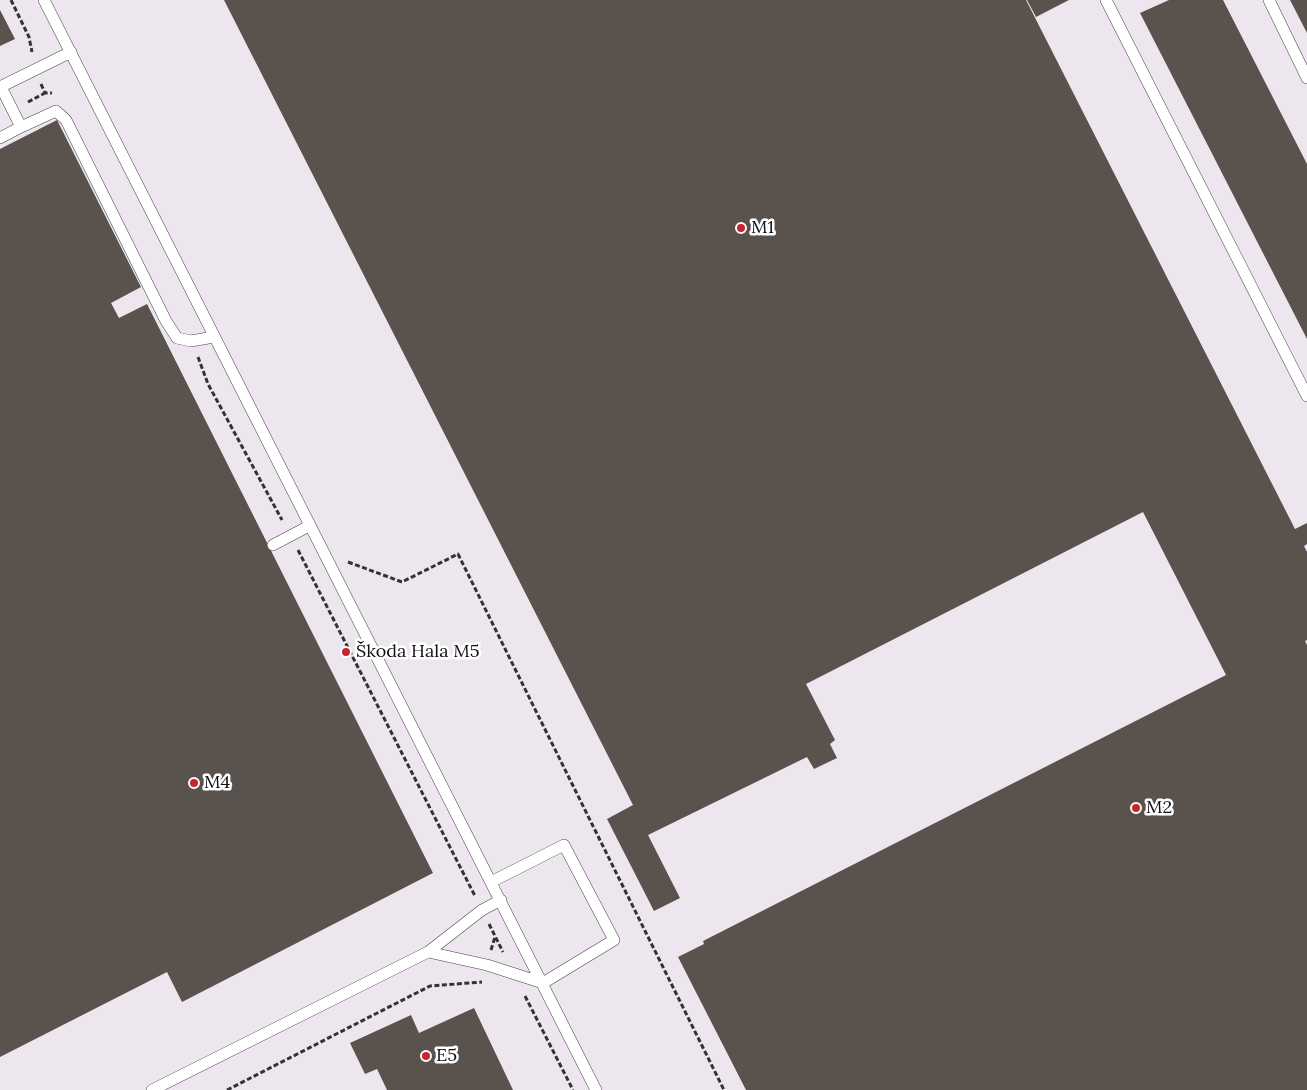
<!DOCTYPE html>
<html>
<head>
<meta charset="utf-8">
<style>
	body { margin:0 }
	canvas { display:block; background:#fffdf5 }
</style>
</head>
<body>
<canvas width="1307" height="1090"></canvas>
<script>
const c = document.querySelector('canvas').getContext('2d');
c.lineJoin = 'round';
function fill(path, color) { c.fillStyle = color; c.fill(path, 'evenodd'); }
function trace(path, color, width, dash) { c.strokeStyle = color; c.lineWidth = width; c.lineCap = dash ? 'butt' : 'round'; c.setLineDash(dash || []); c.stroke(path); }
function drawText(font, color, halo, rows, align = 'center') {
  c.font = font + ' Lora,serif'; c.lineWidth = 5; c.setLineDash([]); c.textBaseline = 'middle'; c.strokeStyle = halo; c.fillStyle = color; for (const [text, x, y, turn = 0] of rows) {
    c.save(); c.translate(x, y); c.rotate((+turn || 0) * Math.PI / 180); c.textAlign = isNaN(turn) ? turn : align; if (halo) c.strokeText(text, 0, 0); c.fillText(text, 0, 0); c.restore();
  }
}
fill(new Path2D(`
	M0,0h1307v1090h-1307z`), '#eee6ef');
fill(new Path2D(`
	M224,0h802l269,529 12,-6v21l-3,2 3,6v88l-2,1 2,4v445h-561l-68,-133 26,-13 -1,-3 523,-266 -83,-163 -337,172 29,56 -5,4 7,14 -23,11 -7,-12 -159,78 32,63 -26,13 -47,-92 26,-14z
	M1027,0h42l-33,17z
	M1169,0h54l84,164v175l-167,-326z
	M1290,0h17v33z
	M0,10l15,29 -15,7z
	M57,120l84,167 -30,16 8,15 28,-14 286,569 -251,129 -15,-30 -167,85v-908z
	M474,1008l39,82h-126l-10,-21 -12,5 -15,-31 61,-28 8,18z`), '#5a524d');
const lane = new Path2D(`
	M44,0l552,1090
	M1106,0l201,396
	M1269,0l38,78
	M0,87l71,-35
	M1,87l20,40 35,-16 10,9 100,201 11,17 14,3 23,-4
	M0,138l21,-11
	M273,545l36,-19
	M428,952l59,13 56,18 71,-43 -50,-95 -73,37
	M152,1090l276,-138 54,-42 19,-10`);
trace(lane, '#444', 12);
trace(new Path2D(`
	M11,0l18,37 3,15
	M41,84l4,9h7
	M28,102l17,-9
	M198,357l10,27 74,136
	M298,550l177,346
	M348,562l54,20 56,-28 266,536
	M489,924l14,28
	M491,950l4,-13
	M525,996l48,94
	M227,1090l203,-104 52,-4`), '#333', 3, [5, 2.5]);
trace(lane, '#fff', 11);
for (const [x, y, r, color] of [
	[741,228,5,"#c4262e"],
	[346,652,5,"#c4262e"],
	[194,783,5,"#c4262e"],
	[1136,808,5,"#c4262e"],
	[426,1056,5,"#c4262e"]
]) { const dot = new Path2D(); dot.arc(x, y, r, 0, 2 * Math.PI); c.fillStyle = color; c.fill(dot); trace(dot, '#fff', 2); }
drawText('18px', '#111', '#fff', [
	["M1",751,228],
	["Škoda Hala M5",356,652],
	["M4",204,783],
	["M2",1146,808],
	["E5",436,1056]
], 'left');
</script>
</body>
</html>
